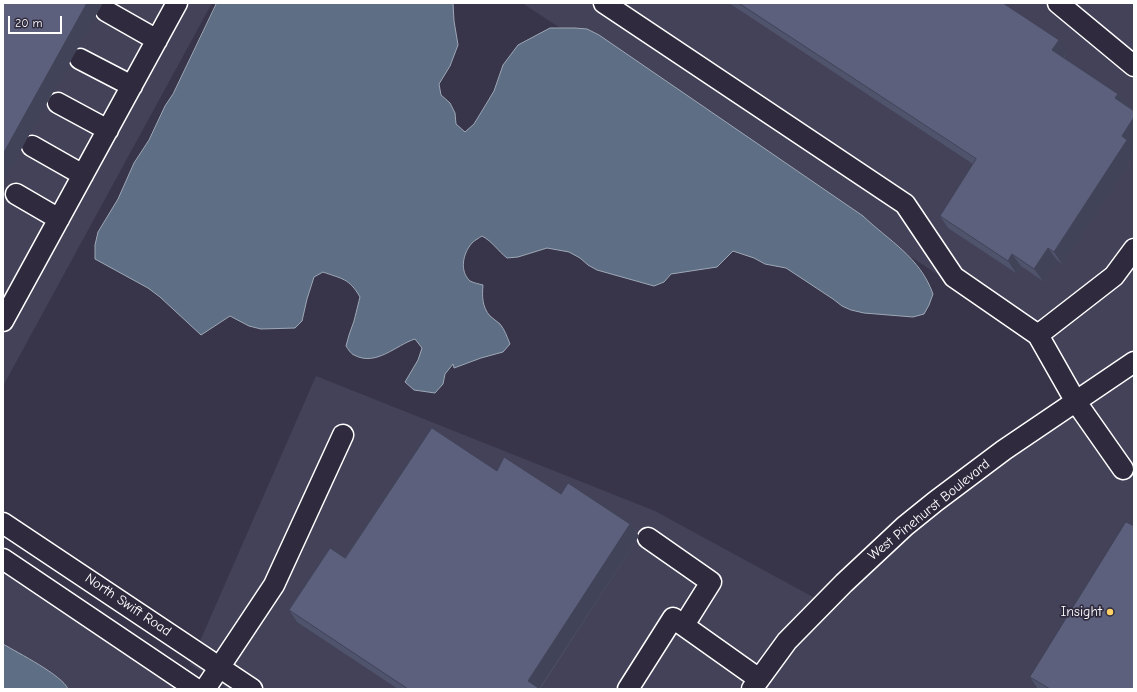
<!DOCTYPE html>
<html>
<head>
<meta charset="utf-8">
<style>
	body { margin:0 }
	#map { position:relative; width:1137px; height:692px; overflow:hidden; background:#38354a; font-family:"Comic Neue",sans-serif }
	canvas { display:block }
	.frame { position:absolute; inset:0; border:4px solid #fff; pointer-events:none }
	.scale { position:absolute; left:8px; top:16px; width:54px; height:18px; box-sizing:border-box; border:2px solid #fff; border-top:0; padding-left:5px; font-size:12px; line-height:14px; white-space:nowrap; color:#fff; -webkit-text-stroke:3px #2f2a3d; paint-order:stroke }
</style>
</head>
<body>
<div id="map">
<canvas width="1137" height="692"></canvas>
<div class="frame"></div>
<div class="scale">20 m</div>
</div>
<script>
const c = document.querySelector('canvas').getContext('2d');
c.lineJoin = 'round';
function fill(path, color) { c.fillStyle = color; c.fill(path, 'evenodd'); }
function trace(path, color, width, dash) { c.strokeStyle = color; c.lineWidth = width; c.lineCap = dash ? 'butt' : 'round'; c.setLineDash(dash || []); c.stroke(path); }
function drawText(font, color, halo, rows, align = 'center') {
  c.font = font + ' "Comic Neue",sans-serif'; c.lineWidth = 3.5; c.setLineDash([]); c.textBaseline = 'middle'; c.strokeStyle = halo; c.fillStyle = color; for (const [text, x, y, turn = 0] of rows) {
    c.save(); c.translate(x, y); c.rotate((+turn || 0) * Math.PI / 180); c.textAlign = isNaN(turn) ? turn : align; if (halo) c.strokeText(text, 0, 0); c.fillText(text, 0, 0); c.restore();
  }
}
fill(new Path2D(`
	M3,3h209l-209,383z
	M522,3h612v686h-374l37,-48 109,-110 169,-122 -40,-71z
	M316,376l339,135 169,92 -80,86h-516l-38,-25z
	M3,561l196,128h-196z`), '#434259');
const water = new Path2D(`
	M217,3h236l1,18 4,24 -8,21 -11,18 2,11 9,8 5,10 1,11 9,8 9,-8 14,-23 6,-10 9,-26 15,-20 32,-17h25l12,1 12,6 264,181c26,25 57,41 70,78l-4,11 -5,9 -11,3 -49,-4 -13,-3 -9,-4 -9,-7 -47,-31 -21,-4 -11,-6 -21,-7 -16,16 -46,7 -7,8 -10,4 -57,-16 -9,-5 -8,-7 -11,-6 -22,-4 -29,9 -11,1c-10,-8 -14,-16 -25,-22 -3,2 -7,4 -10,7 -9,10 -13,28 -2,38 4,2 9,3 13,4 -1,11 -1,22 7,31 3,3 7,5 10,8 5,6 7,13 10,20l-7,8 -22,6 -27,10 -1,-4 -8,10 -2,10 -8,9 -21,-3 -9,-8 13,-22 4,-12 -7,-9c-19,6 -39,28 -61,16 -3,-1 -6,-6 -8,-9l3,-11 5,-14 6,-24c-11,-19 -18,-18 -37,-25l-9,5 -7,22 -5,22 -7,7 -34,1 -12,-3 -19,-10 -29,19 -41,-38 -12,-9 -53,-29v-14l3,-13 20,-33 16,-36 15,-23 16,-34 8,-12z
	M3,644c15,9 59,31 65,45h-65z`);
fill(water, '#5e6e85');
trace(water, '#9ea8b6', 1);
const minor = new Path2D(`
	M604,3l301,201 49,73 84,58 38,67 47,67
	M1058,3l76,63
	M106,11l51,29
	M80,59l52,27
	M58,103l50,27
	M32,146l51,29
	M16,194l43,25
	M3,321l174,-318
	M1038,335l76,-59 20,-27
	M3,523l249,166
	M648,538l63,44 -27,43
	M3,559l193,130
	M205,689l69,-104 69,-150
	M628,689l45,-71 86,61
	M752,689l35,-48 57,-58 61,-57 31,-25 68,-51 130,-88`);
trace(minor, '#fff', 23);
trace(minor, '#2f2a3d', 20);
fill(new Path2D(`
	M729,3h274l64,49 -3,6 54,36 9,12 7,5v32l-2,3 2,3v6l-72,109 -5,-4 -14,21 -22,-15 -5,7 -68,-45 -8,-12 33,-52z
	M497,471l64,23 69,30 9,12 -99,153h-142l-101,-67 -8,-12z
	M1030,677l104,12h-96z`), '#50536c');
fill(new Path2D(`
	M87,3h16l-100,179v-28z
	M1059,40l8,12 -6,10 -9,-12z
	M1118,94l9,12 -3,5 -9,-13z
	M1134,117v26l-2,3 2,3v6l-72,109 -8,-12 68,-116z
	M1048,248l9,12 -14,21 -9,-12z
	M1012,254l9,12 -5,7 -8,-12z
	M630,524l9,12 -100,153 -11,-8z`), '#414358');
const building = new Path2D(`
	M3,3h84l-84,151z
	M739,3h264l56,37 -7,10 66,44 -3,4 19,13v6l-12,19 5,4 -73,112 -6,-4 -14,21 -22,-15 -4,7 -68,-45 36,-57z
	M432,428l65,43 7,-14 57,37 7,-11 62,41 -102,157 12,8h-132l-119,-79 41,-62 15,10z
	M1126,522l8,4v163h-84l-20,-12z`);
fill(building, '#5d607d');
trace(building, '#414358', 1);
for (const [x, y, r, color] of [
	[1110,612,4,"#ffd166"]
]) { const dot = new Path2D(); dot.arc(x, y, r, 0, 2 * Math.PI); c.fillStyle = color; c.fill(dot); trace(dot, '#2f2a3d', 1.5); }
drawText('14px', '#fff', '#2f2a3d', [
	["West Pinehurst Boulevard",929,510,-39],
	["North Swift Road",128,605,34]
]);
drawText('14px', '#fff', '#2f2a3d', [
	["Insight",1102,612]
], 'right');
</script>
</body>
</html>
